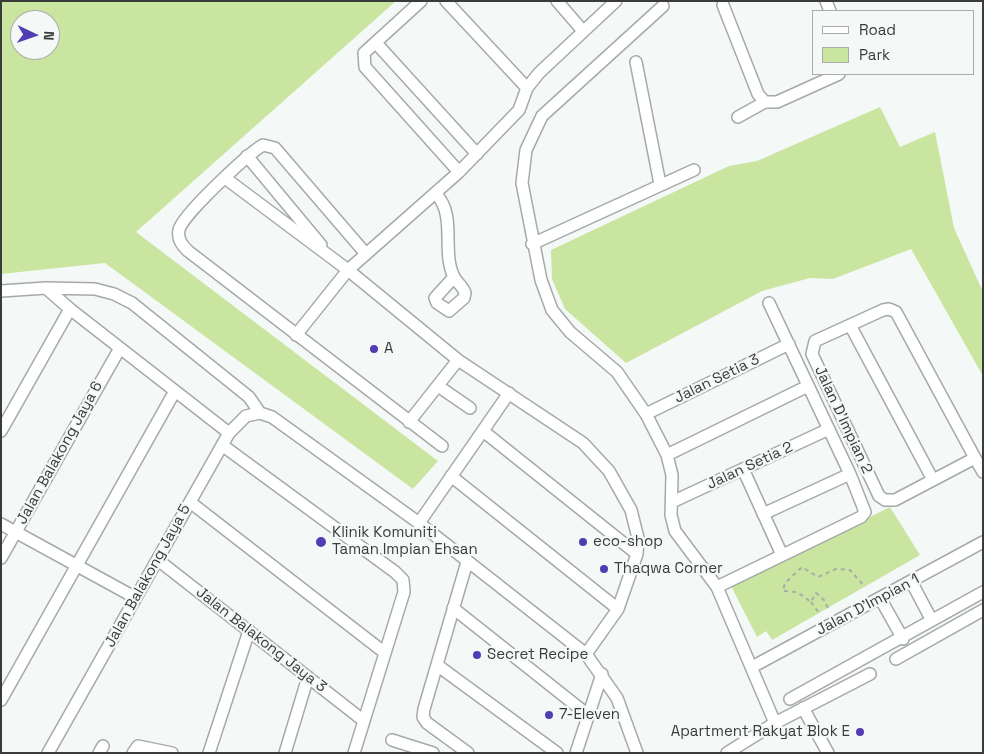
<!DOCTYPE html>
<html>
<head>
<meta charset="utf-8">
<style>
	body { margin:0 }
	#map { position:relative; width:984px; height:754px; overflow:hidden; background:#f4f9f7; font-family:"Space Grotesk",sans-serif }
	canvas { display:block }
	.frame { position:absolute; inset:0; border:2px solid #3a3c3b; pointer-events:none }
	.legend { position:absolute; left:812px; top:10px; width:162px; height:65px; box-sizing:border-box; background:#f4f9f7; border:1px solid #aaadac; margin:0; padding:6px 9px; list-style:none; font-size:15px; color:#3a3c3b }
	.legend li { display:flex; align-items:center; gap:10px; height:25px }
	.legend b { width:25px; border:1px solid #aaadac }
	.north { position:absolute; left:10px; top:10px; width:50px; height:50px; box-sizing:border-box; background:#f4f9f7; border:1px solid #aaadac; border-radius:50%; rotate:93deg; font-size:14px; font-weight:700; line-height:20px; text-align:center; color:#3a3c3b }
	.north::after { content:''; display:block; margin:auto; width:18px; height:22px; background:#523cb4; clip-path:polygon(50% 0,100% 100%,50% 72%,0 100%) }
</style>
</head>
<body>
<div id="map">
<canvas width="984" height="754"></canvas>
<div class="frame"></div>
<ul class="legend">
<li><b style="height:6px;background:#fff"></b>Road</li>
<li><b style="height:14px;background:#c9e5a0"></b>Park</li>
</ul>
<div class="north">N</div>
</div>
<script>
const c = document.querySelector('canvas').getContext('2d');
c.lineJoin = 'round';
function fill(path, color) { c.fillStyle = color; c.fill(path, 'evenodd'); }
function trace(path, color, width, dash) { c.strokeStyle = color; c.lineWidth = width; c.lineCap = dash ? 'butt' : 'round'; c.setLineDash(dash || []); c.stroke(path); }
function drawText(font, color, halo, rows, align = 'center') {
  c.font = font + ' "Space Grotesk",sans-serif'; c.lineWidth = 4.5; c.setLineDash([]); c.textBaseline = 'middle'; c.strokeStyle = halo; c.fillStyle = color; for (const [text, x, y, turn = 0] of rows) {
    c.save(); c.translate(x, y); c.rotate((+turn || 0) * Math.PI / 180); c.textAlign = isNaN(turn) ? turn : align; if (halo) c.strokeText(text, 0, 0); c.fillText(text, 0, 0); c.restore();
  }
}
fill(new Path2D(`
	M1,1h395l-260,231 302,229 -25,28 -308,-226 -104,11zM20,20h30v30h-30z
	M880,107l20,40 35,-15 19,96 29,64v84l-72,-127 -78,30 -23,-1 -48,13 -136,72 -61,-54 -13,-30 -1,-29 178,-84 28,-5z
	M890,507l30,48 -148,85 -6,-9 -9,6 -26,-51z`), '#c9e5a0');
const minor = new Path2D(`
	M421,1l-57,52 1,14 94,105
	M446,1l81,87
	M557,1l26,30
	M826,1l4,10
	M723,5l35,89 7,8
	M663,6l-121,110 -16,34 -4,33 19,97 11,30 18,22 47,40 29,42 21,41 5,20 -1,40 4,16 42,56 58,136
	M376,43l101,111
	M636,62l24,122
	M765,102h12l62,-28
	M738,117l27,-15
	M247,156l74,89
	M225,178l123,92 110,90 125,83 26,28 22,39 7,28 -1,16 -19,55 -32,45
	M436,194c21,22 5,57 18,83 3,6 9,9 11,16l-1,5 -15,13 -12,-8 -2,-5 19,-21
	M532,244l162,-74
	M366,254l-91,-106 -12,-3c-15,9 -81,70 -84,85 -2,9 3,15 9,21l254,195
	M46,288l24,21 159,124
	M1,291l45,-3 49,1 19,5 18,9 117,94 11,16 12,4 147,106 167,131 31,44 20,55
	M850,325l83,155
	M296,335l52,-65 111,-98 60,-62 8,-22 12,-15 77,-72
	M438,386l32,22
	M646,414l143,-70
	M409,422l49,-62
	M1,431l69,-122
	M483,431l154,123
	M222,445l173,127 8,8 1,12 -50,161
	M667,455l141,-69
	M975,458l-80,42h-10l-6,-4 -67,-142 3,-13 68,-31 6,-1 7,3 79,146 8,14
	M743,469l39,86
	M451,476l167,133
	M190,502l195,151
	M672,502l157,-73
	M763,514l87,-40
	M419,523l90,-130
	M1,524l135,74
	M1,558l119,-210
	M158,560l206,161
	M467,562l-43,147 -1,8 4,6 41,30
	M911,581l20,38
	M717,587l144,-70 4,-5 -15,-38 -81,-171
	M880,598l23,41
	M453,608l135,107
	M896,659l87,-49
	M437,665l120,88
	M752,667l231,-125
	M790,699l193,-107
	M1,700l174,-309
	M803,708l25,45
	M392,740l41,13
	M48,753l181,-320 17,-17 14,-3
	M99,753l4,-7
	M133,753l5,-7 34,7
	M209,753l40,-122
	M285,753l23,-76
	M576,753l26,-79
	M727,753l48,-30 95,-49`);
trace(minor, '#a5aaa8', 14);
trace(new Path2D(`
	M811,602l8,11
	M828,608l-4,-8 -8,-7 -5,9 -14,-10 -14,-1 2,-8 17,-16 16,10 18,-8 14,1 15,17`), '#a8acaa', 2, [4, 4]);
trace(minor, '#fff', 11);
for (const [x, y, r, color] of [
	[374,349,5,"#523cb4"],
	[321,542,6,"#523cb4"],
	[583,542,5,"#523cb4"],
	[604,569,5,"#523cb4"],
	[477,655,5,"#523cb4"],
	[549,715,5,"#523cb4"],
	[860,732,5,"#523cb4"]
]) { const dot = new Path2D(); dot.arc(x, y, r, 0, 2 * Math.PI); c.fillStyle = color; c.fill(dot); trace(dot, '#f4f9f7', 2); }
drawText('15px', '#3a3c3b', '#f4f9f7', [
	["A",384,349],
	["Klinik Komuniti",332,533],
	["Taman Impian Ehsan",332,550],
	["eco-shop",593,542],
	["Thaqwa Corner",614,569],
	["Secret Recipe",487,655],
	["7-Eleven",559,715],
	["Apartment Rakyat Blok E",850,732,"right"]
], 'left');
drawText('15px', '#3a3c3b', '#f4f9f7', [
	["Jalan Setia 3",717,379,-26],
	["Jalan D'Impian 2",843,420,65],
	["Jalan Balakong Jaya 6",60,453,-61],
	["Jalan Setia 2",750,466,-25],
	["Jalan Balakong Jaya 5",148,576,-61],
	["Jalan D'Impian 1",868,605,-28],
	["Jalan Balakong Jaya 3",261,640,38]
]);
</script>
</body>
</html>
